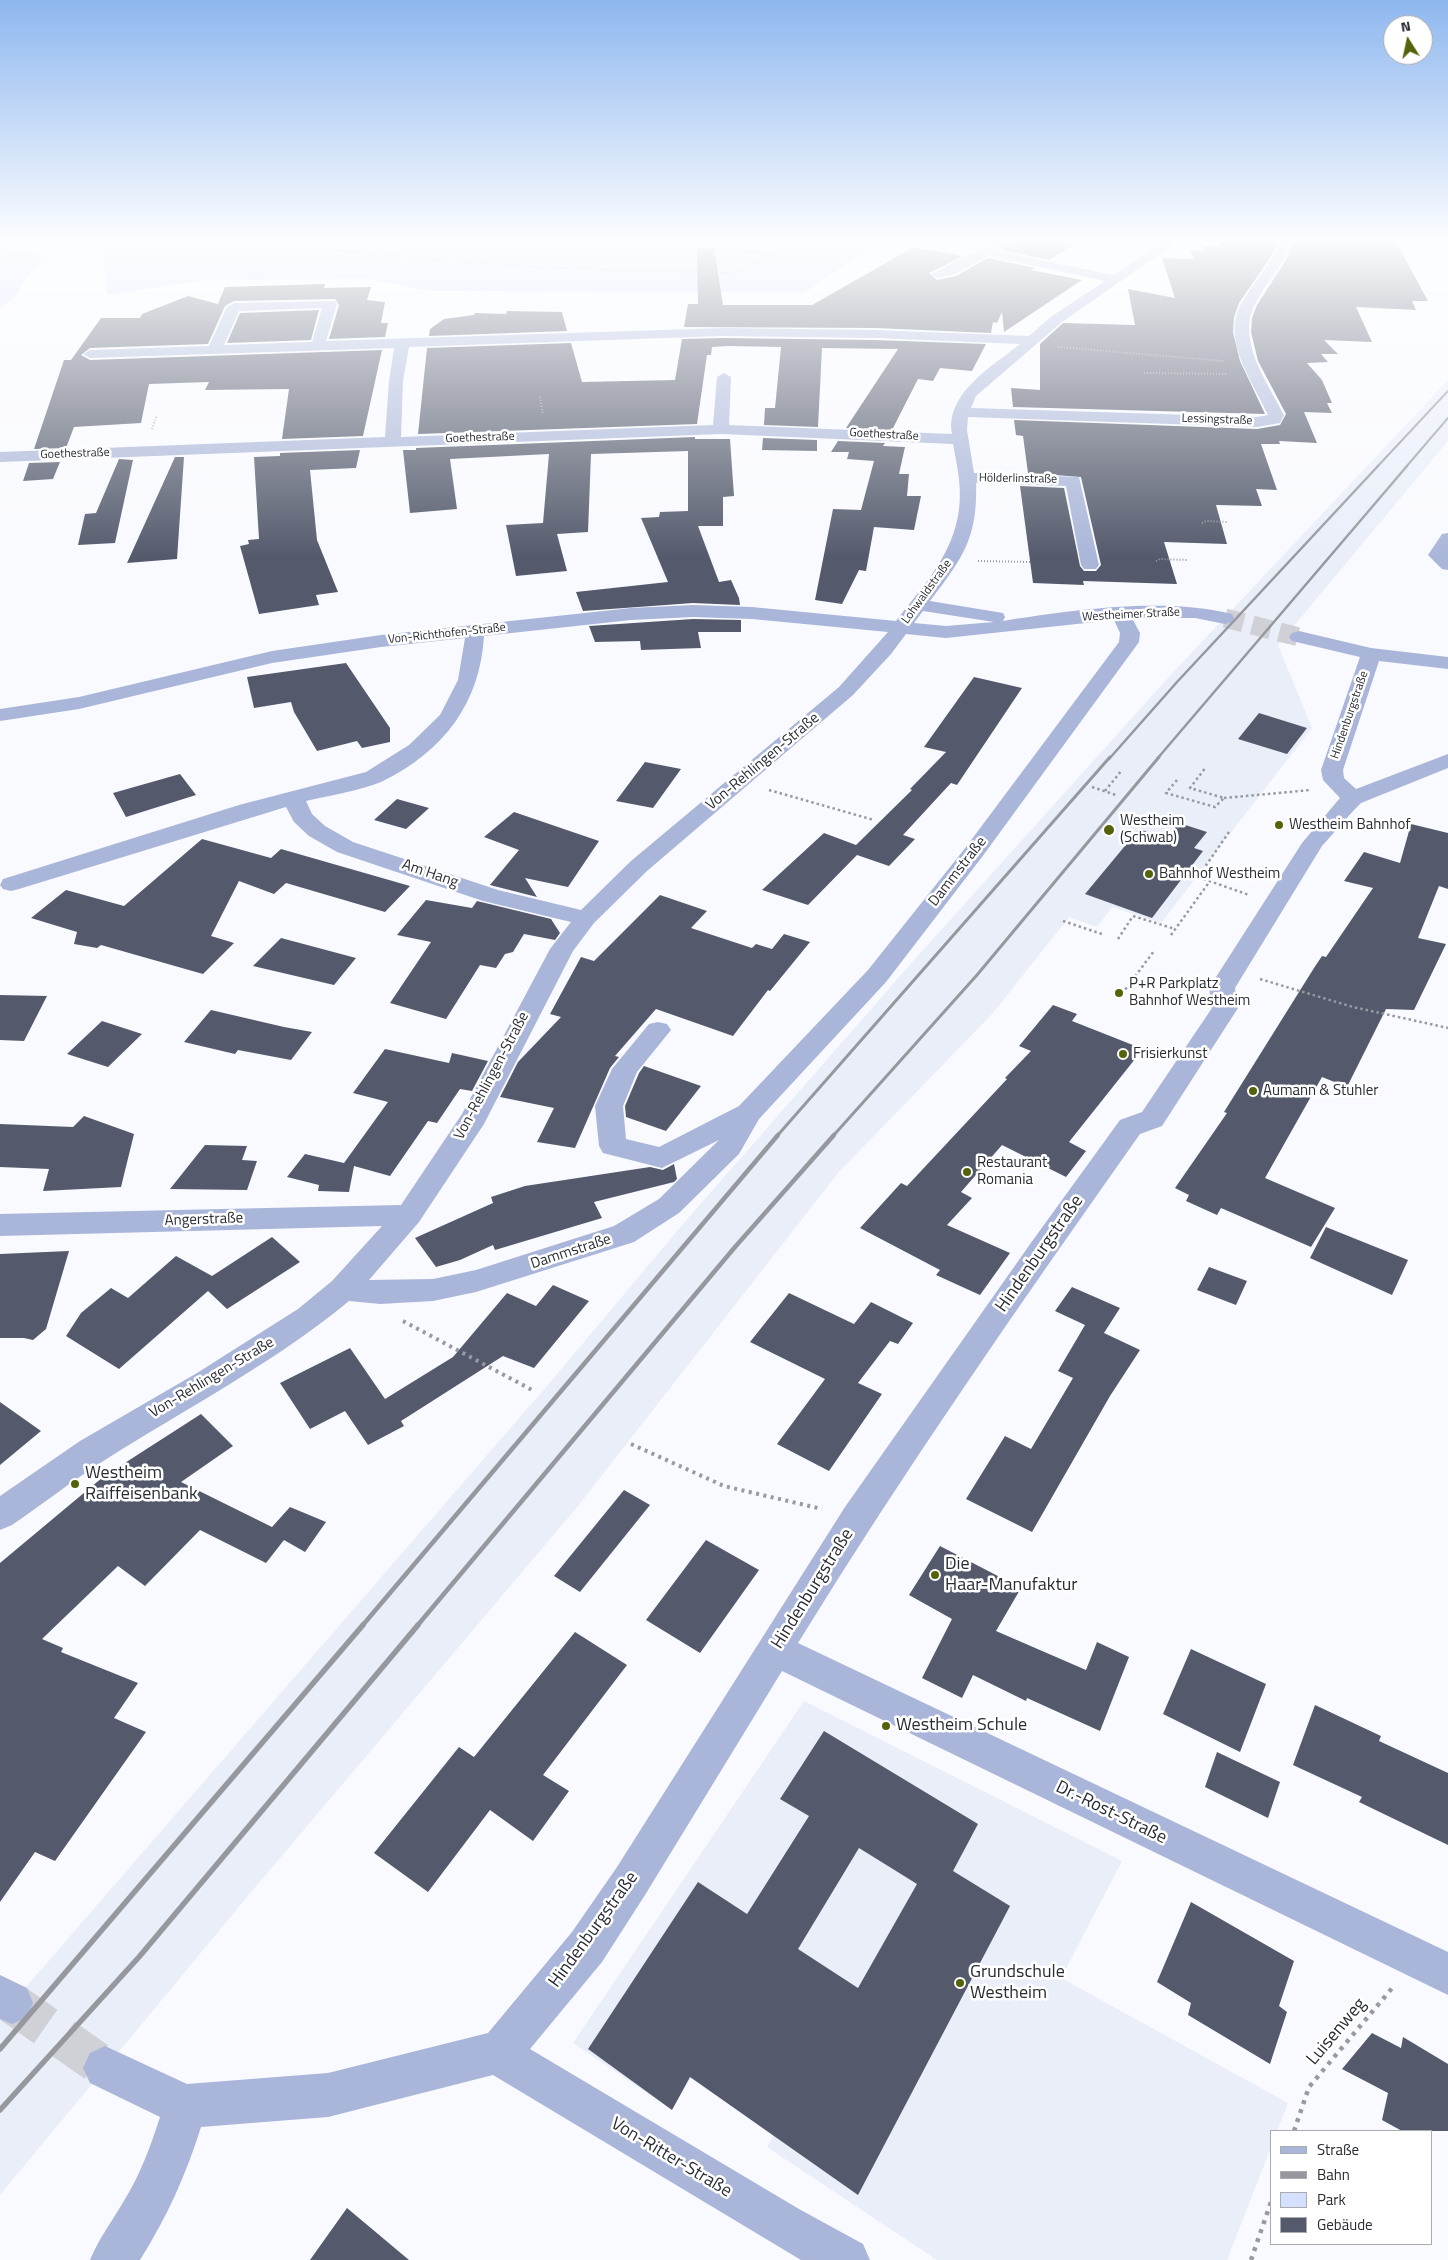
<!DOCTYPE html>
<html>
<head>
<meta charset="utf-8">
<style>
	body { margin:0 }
	#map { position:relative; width:1448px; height:2260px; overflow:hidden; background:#f9faff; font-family:"Titillium Web",sans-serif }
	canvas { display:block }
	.legend { position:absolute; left:1270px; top:2130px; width:162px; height:115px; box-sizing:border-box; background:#fff; border:1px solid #a9abae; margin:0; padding:6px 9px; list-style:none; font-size:15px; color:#292c34 }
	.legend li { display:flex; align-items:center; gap:10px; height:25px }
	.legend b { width:25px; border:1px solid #a9abae }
	.north { position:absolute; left:1383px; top:15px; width:50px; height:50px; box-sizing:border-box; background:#fff; border:1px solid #a9abae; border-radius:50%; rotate:350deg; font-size:14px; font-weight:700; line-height:20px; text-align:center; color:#292c34 }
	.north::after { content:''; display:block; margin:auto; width:18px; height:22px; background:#546309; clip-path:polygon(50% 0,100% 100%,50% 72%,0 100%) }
</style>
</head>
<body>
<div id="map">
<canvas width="1448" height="2260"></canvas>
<ul class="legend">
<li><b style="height:6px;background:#aab6d9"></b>Straße</li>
<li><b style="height:6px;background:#96989e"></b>Bahn</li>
<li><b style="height:14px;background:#d5e0fe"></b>Park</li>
<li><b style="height:14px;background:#545a6c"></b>Gebäude</li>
</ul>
<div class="north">N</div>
</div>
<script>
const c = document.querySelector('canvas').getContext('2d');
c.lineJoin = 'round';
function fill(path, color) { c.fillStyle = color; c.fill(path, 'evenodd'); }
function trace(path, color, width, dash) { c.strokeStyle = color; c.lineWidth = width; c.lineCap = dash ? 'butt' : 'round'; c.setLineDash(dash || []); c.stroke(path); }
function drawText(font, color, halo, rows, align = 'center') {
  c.font = font + ' "Titillium Web",sans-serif'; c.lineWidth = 5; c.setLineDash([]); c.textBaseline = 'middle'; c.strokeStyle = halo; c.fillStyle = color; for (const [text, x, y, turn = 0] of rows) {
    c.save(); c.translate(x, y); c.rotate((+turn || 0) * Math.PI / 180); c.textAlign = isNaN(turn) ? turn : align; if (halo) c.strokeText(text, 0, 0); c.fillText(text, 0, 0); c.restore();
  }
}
fill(new Path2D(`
	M1448,380v61l-170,204 34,83 -151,195 -49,-16 -15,20 -28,-10 -76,96 -155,160 -260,333 -331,391 -247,298v-178l553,-638 130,-155 232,-265 252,-280z
	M804,1701l318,160 -61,117 227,125 -11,28h-5v14l-45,115h-290l-170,-113 91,-159 -82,-53 -104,175 -99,-67z`), '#e9eef9');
fill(new Path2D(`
	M82,242h797l-74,50 -375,-1 -62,-12 -165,1 -96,15 -4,-40z
	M927,242h60l-16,9z
	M0,250l36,2 18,4 -6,6 -11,4 -12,13 -8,15 -17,15z`), '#d5e0fe');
fill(new Path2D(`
	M1012,242h66l-29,18 -47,-10z
	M1218,242h60l-8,16 -31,45 -5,14 -1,15 7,29 25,53 -252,-7 -2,-19 29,2v-46l23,-21 72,2 -7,-36 47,9 -13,-40 32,1 -4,-9 15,1 -2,-5h17z
	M1294,242h102l32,59h-16l4,9 -60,-3 16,35 -48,-2 14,14h-17l7,8 -21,1 15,17 10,23h-5l5,10 -28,-1 13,31 -38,-2 1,3h-19l16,46 -21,-1 6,17 -46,-1 11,39 -63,-2 13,42 -94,-3 1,4 -51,-2 -13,-97 44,2 16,78 4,5h12l5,-6 -20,-88 -53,-4 -5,-37 -7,-1 -2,-15 243,9 23,-4 6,-11 -28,-53 -7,-29 1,-14 5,-13 29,-45z
	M914,247l49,9 -34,17 8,7 19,-4 32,-18 47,10 -4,2 51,10 -78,52 -2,-20 -5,11 -4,-1 -2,11 -116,-5 -191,-1 4,-23h10l-1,-55 17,-1 9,57h89z
	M325,284l-1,4 47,-1 -4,13 18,2 -4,21h7l-3,14 -56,2 10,-34 -4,-6 -101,2 -9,5 -17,38 -118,4 -9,7 9,5 292,-10 -19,86 -81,3 7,-50 -84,1 4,-8 -60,2 -8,39 -67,4 -8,21 -32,1 30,-89h7l30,-42h39l2,-4 46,-18 30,8 7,-17z
	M319,310l-8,30 -84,3 13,-30z
	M507,311l55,1 5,19 -138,5 1,-7 14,-10 30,-4 1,-2 31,1z
	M722,338l153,2 111,4 -14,27 -32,-3 -7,13 -15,-2 -26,51 -46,-2 52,-79 -76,-1 -4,79 -54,-2 1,-17h10l6,-61 -52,-1 -17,1 -1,8h-4l-10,69 -279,10 9,-86 144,-5 11,39 93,-2 7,-41z
	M695,437v2h35l4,57 -11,1v29h-25l21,56 12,-2 8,18 1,7 -47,-2 -110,8 -7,-19 92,-10 -27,-64 18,-1 1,-5 28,-1v-60l-97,3 -3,78 -31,2 10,37 -51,5 -10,-51 37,-2 6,-69 -99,5 7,50 -47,4 -7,-63h13v-2z
	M763,438l54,2v11l-55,-1z
	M838,441l47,2 -2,3 22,1 -6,27h10l-2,22h14l-7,34 -40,-3 -8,44 -7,-1 -17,34 -27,-4 18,-91 28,1 13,-49 -27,-2 2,-7h-18z
	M360,450l-4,18 -46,2 7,70 21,52 -22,3 3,10 -60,9 -19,-68 9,-2 -1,-4 11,-1 -5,-82 26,-1v-3z
	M175,457h9l-7,102 -50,4z
	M119,459l14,1 -18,83 -37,2 7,-31 11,-1z
	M60,462l-7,17 -30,2 6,-18z
	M693,619l48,1v12h-43l3,16 -60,2 -1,-9 -45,1 -6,-16z
	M346,663l44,65v14l-28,6 -5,-7 -40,10 -23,-39 -3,-10 -37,6 -7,-31z
	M974,677l48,11 -65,97 -6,-2 -48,52 12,4 -26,27 -32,-11 -49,50 -46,-15 62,-57 32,12 56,-55 -2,-1 36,-37 -22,-5z
	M1259,713l48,15 -20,26 -49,-15z
	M645,762l36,7 -28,39 -37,-7z
	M180,774l16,21 -70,22 -13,-24z
	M397,799l32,9 -23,21 -32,-9z
	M514,812l85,29 -31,46 -43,-9 12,19 -47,-12 29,-35 -35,-13z
	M1179,823l28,9 -13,16 9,3 -51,67 -67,-24 54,-65 27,9z
	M1411,824l37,9v56l-9,-3 -21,52 28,6 -32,66 -28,-1 -39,78 -25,-10 -57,101 70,30 -24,39 -90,-39 -4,7 -31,-14 3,-6 -14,-7 52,-75 -3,-1 90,-144 8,-12 4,1 47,-69 -29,-7 20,-29 36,11z
	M202,839l69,19 10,-9 129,37 -25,26 -99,-29 -12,11 -35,-13 -28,55 23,7 -31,31 -102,-29 -4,3 -23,-4 3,-12 -46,-14 35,-28 58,16z
	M660,895l47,16 -16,17 61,20 4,-4 16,5 12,-15 26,8 -40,49 -2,-1 -35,46 -77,-27 -41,47 4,1 -9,11 -35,80 -38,-6 17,-34 -54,-11 18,-35 43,-45 -11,-3 31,-57 13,4z
	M426,900l46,8 5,-7 74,18 9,14 -5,7 -31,-6 -11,18 -8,2 -9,14 -16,-3 -34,54 -56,-16 41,-61 -34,-7z
	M281,938l75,20 -22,27 -81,-19z
	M0,995l47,1 -23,45 -24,-1z
	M1053,1005l24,9 -5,7 71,28 -74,93 17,9 -20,26 -64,-32 -41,47 11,6 -25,27 63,28 -30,42 -44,-20 4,-5 -80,-42 41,-45 6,3 100,-107 -2,-1 26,-27 -12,-5z
	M211,1010l73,17 28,5 -21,28 -53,-10 -3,4 -51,-12z
	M102,1021l40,13 -34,33 -41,-13z
	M385,1049l64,14 3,-10 36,8 -16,30 -12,-2 -23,34 -9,-2 -38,55 -36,-10 -5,26 -31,-1 1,-6 -32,-8 18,-23 39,9 44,-61 -35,-9z
	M644,1066l57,20 -35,45 -40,-14 -1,-11 14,-33z
	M84,1116l50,18 -13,53 -78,4 6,-22 -49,-2v-43l73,3z
	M205,1145l42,1 -5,14 15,1 -10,29 -77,-1z
	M674,1164l3,15 -3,3 -80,20 8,16 -107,32 -2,-5 -33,15 -24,7 -21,-29 78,-35 -2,-6 34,-11 125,-19 13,3z
	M1326,1227l82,33 -16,35 -82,-37z
	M272,1237l28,25 -73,47 -19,-18 -89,78 -53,-33 15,-23 30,-25 17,10 48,-42 36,20z
	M69,1251l-23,78 -13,11 -9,-2h-24v-84z
	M1209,1267l38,14 -11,24 -39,-15z
	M553,1285l36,16 -55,67 -31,-12 -102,65 3,5 -36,19 -23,-34 -35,18 -30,-46 70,-35 35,51 68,-42 54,-64 29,13z
	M1072,1287l48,21 -16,25 36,17 -30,46 -78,136 -66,-33 39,-63 26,13 42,-71 -15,-7 27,-46 -30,-14z
	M789,1293l65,31 17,-22 42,21 -15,21 -8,-3 -32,42 24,11 -53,77 -52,-27 48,-65 -75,-37z
	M0,1402l41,29 -41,34z
	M201,1414l32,32 -52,36 91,45 18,-20 36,15 -21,30 -21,-12 -18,23 -66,-33 -55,56 -27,-20 -76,73 21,9 -2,4 77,31 -24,35 32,14 -91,129 -20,-9 -35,50v-339l103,-86z
	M624,1490l26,15 -70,87 -26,-16z
	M706,1540l53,30 -59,83 -54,-33z
	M940,1546l81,42 -25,43 90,39 11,-28 32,15 -29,74 -73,-33 -1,3 -53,-26 -11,23 -40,-20 30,-59 -43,-24z
	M575,1632l52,33 -84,110 26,16 -36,50 -43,-31 -62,82 -54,-39 85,-106 15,10z
	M1191,1649l75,35 -26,68 -77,-38z
	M1315,1705l66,31 -2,5 69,32v72l-89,-43 3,-5 -69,-32z
	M824,1731l154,93 -25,47 57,35 -152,289 -168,-118 -18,33 -84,-61 110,-167 49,32 62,-98 -29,-17zM859,1848l58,36 -59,104 -60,-39z
	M1217,1752l63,30 -12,36 -63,-31z
	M1191,1902l103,59 -15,45 8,6 -17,52 -82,-49 3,-12 -34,-21z
	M1372,2033l29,15 2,-11 45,27v67h-46l-20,-11 6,-27 -46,-24z
	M347,2208l62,52h-99z`), '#545a6c');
trace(new Path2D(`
	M1225,618l74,19`), '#cfd1d6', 19, [19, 9]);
trace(new Path2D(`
	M12,2003l93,65`), '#cfd1d6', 41, [41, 21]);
trace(new Path2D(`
	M223,242l309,25 200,6 40,-19 42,-12
	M633,242l139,12
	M942,242l9,2
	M1058,347l166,14
	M1144,373l84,1
	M540,397l3,17
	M152,429l5,-14
	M1202,523l4,-2 21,1
	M978,561l52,1
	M1156,561l4,-2 27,1`), '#989aa1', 2, [1, 2]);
trace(new Path2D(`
	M1177,780l-11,13 49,14 9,-9 -34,-10 16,-21
	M1092,787l24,8
	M769,790l105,30
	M1105,791l17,-21
	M1224,798l86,-8
	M1229,832l-31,45 51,18
	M1063,921l39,13
	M1171,935l39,-54
	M1118,939l15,-23 42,13
	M1260,979l93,28 95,21
	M1122,994l32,-43`), '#989aa1', 2.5, [2.5, 3]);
trace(new Path2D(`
	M403,1321l131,70
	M631,1444l93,42 98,23`), '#989aa1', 4, [3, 4.5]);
trace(new Path2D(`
	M1294,2131l15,-44 84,-100
	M1251,2260l21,-61`), '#989aa1', 4.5, [4, 5.5]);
fill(new Path2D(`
	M995,242h15l-12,9 116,24 49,-33h14l-115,80 -86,74 -5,12 286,9 11,-2c-15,-33 -47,-75 -27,-111 12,-22 30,-38 39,-62h12c-8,24 -26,40 -37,62 -19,37 13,79 29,111l-4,8 -23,4 -289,-10 -1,13 7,43 105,4 20,88 -3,4h-12l-3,-4 -15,-79 -90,-3c2,55 -14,76 -46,118l73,12 2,4 -2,4c68,-11 162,-24 229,-7l2,4 -2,4 -7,2 -30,-6h-63l8,15 -1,9 -157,215 -96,125 -127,137 -20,35 -60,59 -45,29 -158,50 -43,9 -53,3 -31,-3c-75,62 -162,107 -244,159 -32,20 -62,44 -93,65l-12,5v-34l80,-55 117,-68 101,-64 34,-28 50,-55 -382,10v-22l401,-9 61,-91 88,-165 21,-27 -88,-21 -146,-49 -28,-16 -15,-14 -8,-15 -267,82 -8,2 -8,-2 -3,-4 3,-6 236,-74 127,-33 43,-27 31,-30 18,-35 7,-42 -84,9 -109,16 -193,46 -79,12v-12l79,-12 193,-46 109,-16 250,-27 62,-3 59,2 144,14c27,-35 58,-67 63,-112 3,-22 -2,-44 -6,-65l-232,-10 -721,28v-10l385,-15 4,-56 5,-33 -304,10 -7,-4 7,-4 119,-4 18,-39 7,-4 101,-2 2,3 -11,37 396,-13 153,2 154,6 23,-20 53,-35 -117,-25 -33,18 -17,4 -7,-4zM322,308l-10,34 -88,3 15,-34zM722,336l153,2 145,6c-27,22 -75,49 -68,90l-223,-9 2,-48 -7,-4 -7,4 -4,48 -312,12 2,-56 6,-34zM923,611l71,11 -48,4 -32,-3zM693,617l59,2 136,13 -49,55 -208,174 -50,49 -83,-20 -145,-48 -28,-16 -13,-12 -6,-13c22,-5 57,-11 77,-20 61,-30 97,-78 101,-145l147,-16zM1114,620l6,13 -1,9 -153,205 -98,123 -129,136 -80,41 -33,-8 -3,-33 14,-34 34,-42 -4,-6 -9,-2 -9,2 -37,45 -17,37 4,40 4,7 59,15 57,-28 -60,59 -45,27 -138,44 -43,9 -64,1 50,-58 65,-98 89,-173 21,-28 53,-52 206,-176 38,-41 15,-20 40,4z
	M1448,533v37l-6,-1 -14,-14 14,-21z
	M1299,631l72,17 77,9v12l-69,-8 -36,109 1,8 12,11 92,-35v14l-87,35 -7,7 -32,36 -87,142 3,20 -76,118 -22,8c-118,167 -235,335 -342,509l650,309v43l-666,-324 -137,224 -43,67 -72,87 269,160 64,35 7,16h-69l-308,-185 -165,42 -127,10c-15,48 -34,90 -61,133h-50c9,-22 23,-40 35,-61 16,-26 26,-54 35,-82l-70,-34 -7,-15 7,-15 15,-7 82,38 141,-11 160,-40 84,-101 45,-65 228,-360 188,-267 87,-120 22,-8 70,-104 -3,-20 93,-145 38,-45 -17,-18 -2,-10 39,-113 -68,-16 -3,-4 3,-4z
	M0,1975l27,13 6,15 -6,15 -15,6 -12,-5z`), '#aab6d9');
trace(new Path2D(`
	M1377,467l71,-76
	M1406,467l42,-49`), '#96989e', 2);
trace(new Path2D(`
	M1109,759l68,-77 201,-216
	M1157,759l250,-293`), '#96989e', 2.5);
trace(new Path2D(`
	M777,1136l333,-379
	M833,1136l144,-161 182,-218`), '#96989e', 3);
trace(new Path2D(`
	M362,1626l416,-491
	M417,1626l318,-379 99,-112`), '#96989e', 4.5);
trace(new Path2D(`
	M0,2049l363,-424
	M0,2110l139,-153 279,-332`), '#96989e', 5.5);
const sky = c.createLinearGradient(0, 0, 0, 558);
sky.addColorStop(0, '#8eb7ef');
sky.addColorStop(0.43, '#fcfdff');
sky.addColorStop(1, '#fcfdff00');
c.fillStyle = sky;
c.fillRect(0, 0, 1448, 558);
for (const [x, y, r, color] of [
	[1279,825,5,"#546309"],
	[1109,830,6,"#546309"],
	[1149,874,5,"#546309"],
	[1119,993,5,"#546309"],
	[1123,1054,5,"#546309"],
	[1253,1091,5,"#546309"],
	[967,1172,5,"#546309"],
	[75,1484,5,"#546309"],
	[935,1575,5,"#546309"],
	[886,1726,5,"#546309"],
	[960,1983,5,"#546309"]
]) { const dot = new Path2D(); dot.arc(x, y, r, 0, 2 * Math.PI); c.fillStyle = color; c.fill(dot); trace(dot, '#fff', 2); }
drawText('12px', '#292c34', '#fff', [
	["Lessingstraße",1217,420,2],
	["Goethestraße",884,435,3],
	["Goethestraße",480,438,-2],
	["Goethestraße",75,454,-2],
	["Hölderlinstraße",1018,479,1],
	["Lohwaldstraße",927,592,-54],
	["Westheimer Straße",1131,615,-3],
	["Von-Richthofen-Straße",447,634,-6],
	["Hindenburgstraße",1350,715,-71]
]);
drawText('15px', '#292c34', '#fff', [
	["Von-Rehlingen-Straße",763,762,-40],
	["Dammstraße",958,872,-52],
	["Am Hang",430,874,19],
	["Von-Rehlingen-Straße",492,1076,-62],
	["Angerstraße",204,1220,-2],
	["Dammstraße",571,1252,-18],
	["Von-Rehlingen-Straße",212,1378,-31]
]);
drawText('15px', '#292c34', '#fff', [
	["Westheim",1120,821],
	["(Schwab)",1120,838],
	["Westheim Bahnhof",1289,825],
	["Bahnhof Westheim",1159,874],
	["P+R Parkplatz",1129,984],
	["Bahnhof Westheim",1129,1001],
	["Frisierkunst",1133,1054],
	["Aumann & Stuhler",1263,1091],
	["Restaurant",977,1163],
	["Romania",977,1180]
], 'left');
drawText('18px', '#292c34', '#fff', [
	["Hindenburgstraße",1040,1254,-55],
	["Hindenburgstraße",813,1589,-58],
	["Dr.-Rost-Straße",1111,1813,26],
	["Hindenburgstraße",594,1930,-54],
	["Luisenweg",1337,2032,-50],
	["Von-Ritter-Straße",671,2158,31]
]);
drawText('18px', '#292c34', '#fff', [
	["Westheim",85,1474],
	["Raiffeisenbank",85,1495],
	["Die",945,1565],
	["Haar-Manufaktur",945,1586],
	["Westheim Schule",896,1726],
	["Grundschule",970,1973],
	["Westheim",970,1994]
], 'left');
</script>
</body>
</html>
